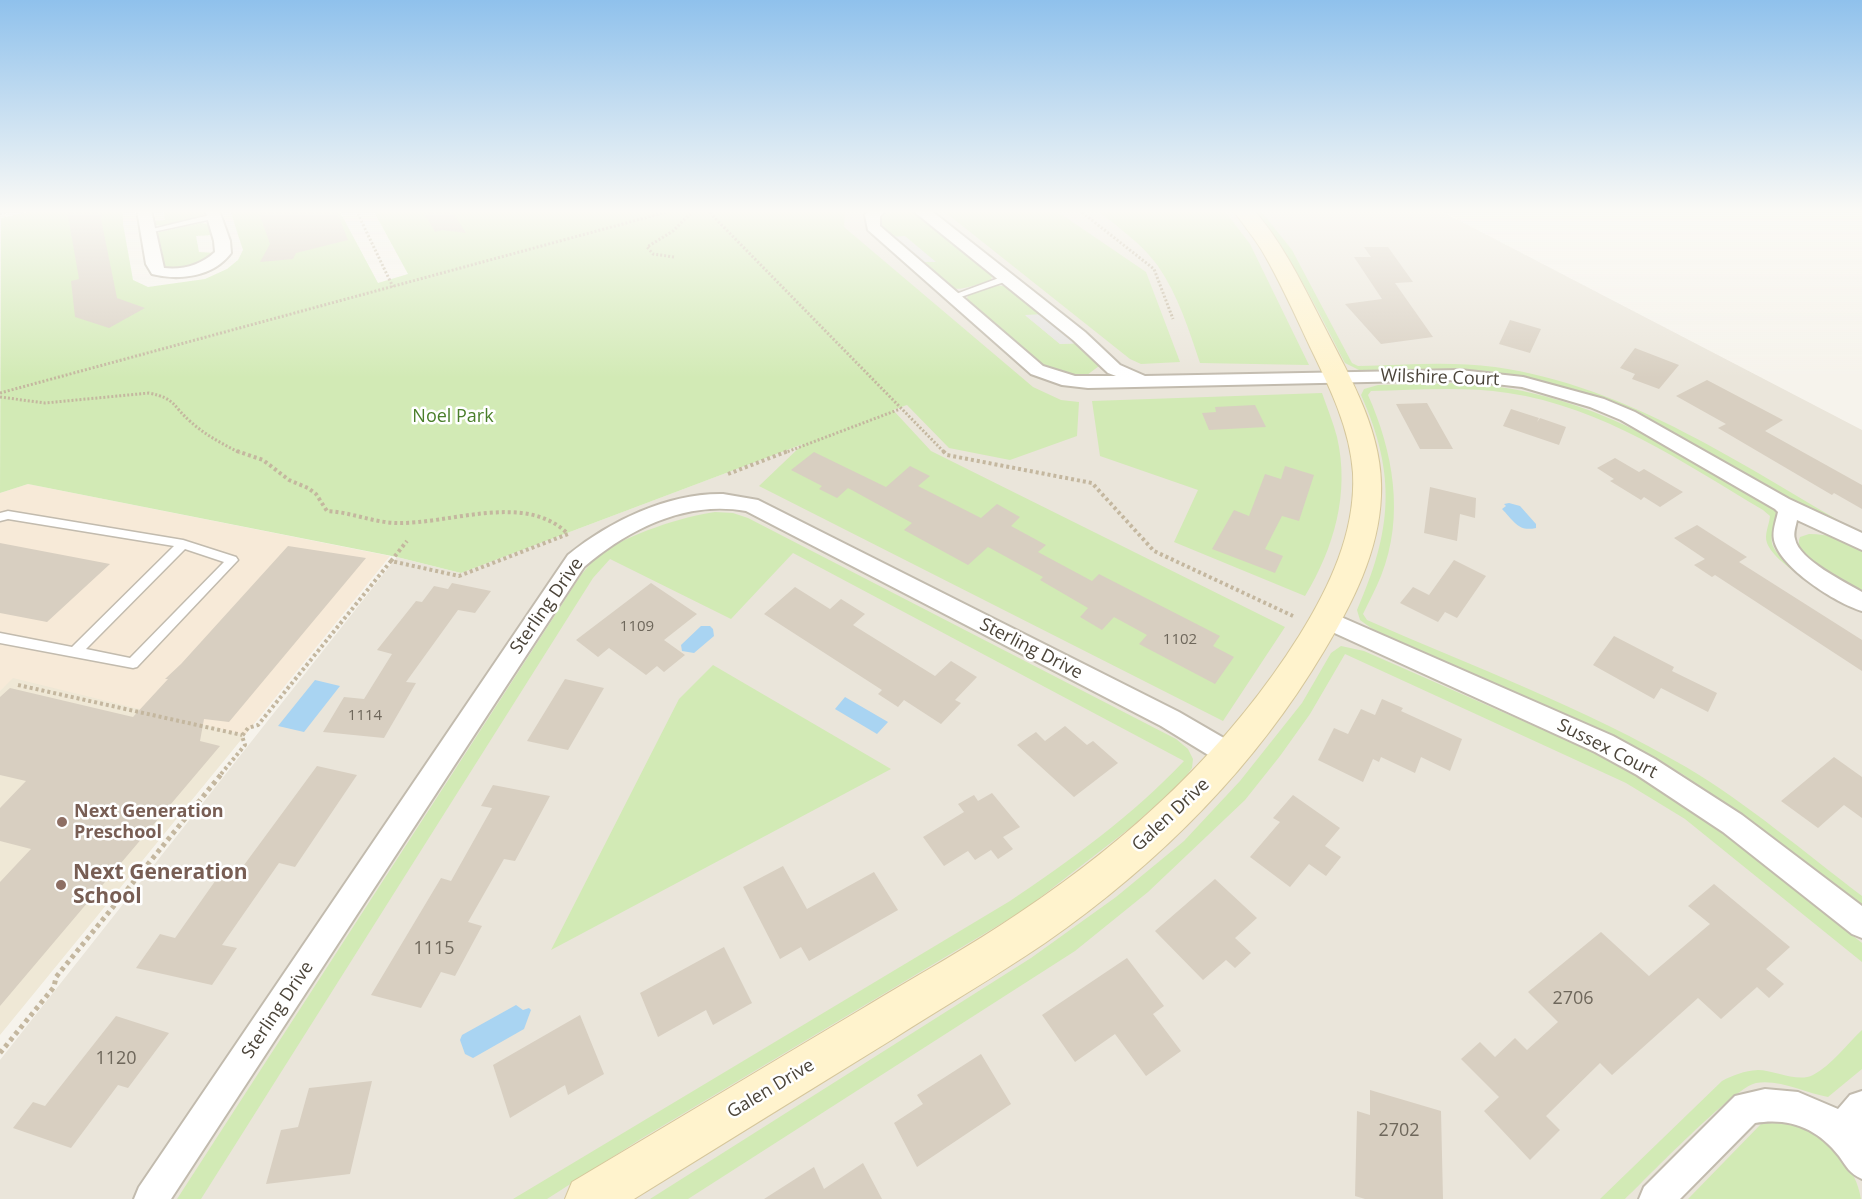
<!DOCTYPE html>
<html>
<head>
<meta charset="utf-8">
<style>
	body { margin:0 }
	canvas { display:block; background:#f6f3ec }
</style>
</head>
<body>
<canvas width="1862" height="1199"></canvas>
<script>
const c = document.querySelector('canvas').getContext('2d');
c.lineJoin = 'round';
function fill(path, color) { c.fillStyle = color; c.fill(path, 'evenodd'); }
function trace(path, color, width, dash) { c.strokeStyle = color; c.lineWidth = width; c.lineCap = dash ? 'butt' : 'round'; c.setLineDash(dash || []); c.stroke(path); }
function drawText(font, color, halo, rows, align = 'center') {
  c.font = font + ' "Open Sans",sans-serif'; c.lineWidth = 5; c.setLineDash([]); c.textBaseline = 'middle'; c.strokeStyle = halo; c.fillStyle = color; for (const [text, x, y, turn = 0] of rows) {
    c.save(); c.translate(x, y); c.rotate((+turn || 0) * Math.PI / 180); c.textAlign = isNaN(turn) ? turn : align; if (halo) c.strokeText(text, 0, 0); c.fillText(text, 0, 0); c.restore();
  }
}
fill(new Path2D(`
	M746,210h693l423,220v769h-1862v-139l397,-503 64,16 445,-168z`), '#eae5da');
fill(new Path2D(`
	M28,484l362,72 -145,179 -232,-56 -13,12v-198z`), '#f7ead8');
fill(new Path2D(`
	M13,678l232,57 -245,300v-344z`), '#efe8d6');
fill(new Path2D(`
	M37,210h86v14l10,56 15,7 57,-8 22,-10 11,-9 5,-10 -13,-40h109l39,73 30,-9 -35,-64h476l-4,2 -1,15 189,160 28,13 18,2 -2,34 -67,24 -61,-12 -42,-43 -14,5 38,41 354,176 -62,94 -464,-235 44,-42 -342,129 -64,-16 -369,-73 -28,9 1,-275z
	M163,210h42l1,3c-16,10 -36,14 -54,12l-1,-4 14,-1z
	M899,210l17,3 77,60 -2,7c-44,15 -40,12 -74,-18h18l-48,-25 -8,-8v-13z
	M939,210h116l91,62 34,90 -39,2 -11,-5 -180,-143z
	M1097,210h127l26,34 59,121 -109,-2c-11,-33 -22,-68 -42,-97 -16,-22 -40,-39 -61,-56z
	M1253,210h7l32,40 60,113 6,3c45,-1 92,-5 137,1 135,19 251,101 367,167l-24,-10 -81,-43 -120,-70 -57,-20 -85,-19 -35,-3 -101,1 -14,-7c-28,-54 -53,-107 -92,-153z
	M201,223l8,1 3,11 -16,1 3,16 17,1c-16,14 -36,20 -56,14l-7,-30 6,-5z
	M996,285l15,2 34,27 -19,2 34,28 21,-1 18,18v5l-12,9 -11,3 -27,-5 -84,-69 3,-9z
	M1456,383c125,5 214,63 318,126l6,9c-5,10 -12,19 -6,30 9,19 68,49 88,61v4c-23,-14 -86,-46 -95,-70 -3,-9 2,-17 3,-27l-7,-6c-81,-48 -160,-103 -255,-117 -45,-7 -92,-3 -137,-2l-3,4c25,56 37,121 13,181 -5,13 -12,25 -18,38l4,6c107,47 218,88 319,147 62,37 118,85 176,129v13l-178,-134 -56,-32 -250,-110 -18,-13 -3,-10c35,-79 40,-135 4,-215l3,-6 14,-4z
	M1322,393c5,14 11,29 15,44 13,56 -3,111 -32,159l-131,-54 24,-52 -98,-34 -8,-55z
	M715,512l18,1 15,5 428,221 12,10 5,10 -1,9 -11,15 -51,45 -106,82 -385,230 -92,59h-34l497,-298c61,-41 123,-86 174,-140l-391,-208 -62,66 -121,-60 -17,19 -392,621h-24l404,-624c6,-7 12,-15 19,-21 26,-19 84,-38 115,-42z
	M1809,534c20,0 35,5 53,13v46c-18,-9 -72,-31 -62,-56z
	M1341,646l23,5 234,103 50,27 51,33 163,129v19l-177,-143 -59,-36 -281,-129 -35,60 -30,42 -35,44 -97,92 -73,59 -387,248h-38l381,-241 85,-61 68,-56 56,-60 62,-78 29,-50z
	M713,665l178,104 -340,181 128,-251z
	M1862,1030v39l-34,28c-23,-4 -48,-18 -72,-14 -22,4 -109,95 -131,116h-25l122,-118c11,-6 22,-10 36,-11 16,0 40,13 55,5 19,-10 34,-31 49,-45z
	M1772,1118c10,2 23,3 32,8 29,15 52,42 57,73h-173l73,-75z`), '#d2eab5');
fill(new Path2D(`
	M905,236l31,26h-19l-30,-25z
	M1045,314l36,29 -21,1 -35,-29z`), '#e5e3e0');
fill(new Path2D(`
	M1509,503l11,3 16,18v4c-18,4 -22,-7 -34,-19l4,-3 -2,-2z
	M701,626h9l3,3 1,7 -20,17 -12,-2 -1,-6z
	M315,680l25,6 -36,46 -26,-6z
	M845,697l43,25 -11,12 -42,-25z
	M516,1005l7,5 6,-2 2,2 -7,19 -51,29 -8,-4 -5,-14 2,-5z`), '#a9d4f2');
fill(new Path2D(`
	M67,210h36l-2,9 16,79 28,10 -36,20 -34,-11 -4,-36 8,-2z
	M258,210h78l12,30 -52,13 -3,6 -33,3 10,-18z
	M422,210h29l15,23 -24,-3 -7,2z
	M1364,247h24l25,35 -18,1 38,54 -52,7 -36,-40 37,-5 -28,-42h17z
	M1510,320l31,9 -11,24 -31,-9z
	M1635,348l44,17 -20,24 -27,-10 3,-5 -15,-6z
	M1707,380l76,40 -18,11 97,54v24l-28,-16 -2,2 -114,-67 8,-4 -50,-28z
	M1427,403l26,46h-33l-24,-45z
	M1255,405l11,22 -57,3 -7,-17 14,-1 -1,-5z
	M1511,409l28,9 -2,4 3,-4 26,9 -7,18 -56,-19z
	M814,452l72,35 24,-21 20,10 -12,10 63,32 16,-14 23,13 -9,9 35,19 -8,7 54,29 7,-7 121,62 -7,10 21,11 -19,27 -76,-40 8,-9 -33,-18 -12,13 -22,-13 8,-9 -48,-28 3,-3 -55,-30 -20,18 -64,-35 8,-7 -64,-35 -11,10 -18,-9 3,-3 -31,-16z
	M1615,458l24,14 5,-3 39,23 -23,15 -16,-10 -3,3 -31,-19 4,-2 -17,-11z
	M1285,466l29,9 -15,46 -17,-5 -17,33 18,7 -8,17 -63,-24 22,-39 15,6 16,-42 16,5z
	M1430,487l46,11 -1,20 -15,-4 -3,27 -33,-8z
	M1697,525l50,32 -8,5 123,78v31l-147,-96 -3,2 -18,-12 11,-6 -31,-21z
	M0,543l110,21 -63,58 -47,-9z
	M288,546l78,12 -137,164 -25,-3 -4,22 20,5 -220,260v-124l31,-33 -31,-8v-33l26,-27 -26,-6v-78l10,-9 123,29 35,-38h-3l16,-15z
	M1454,560l32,16 -29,42 -12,-6 -7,10 -38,-19 13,-16 16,8z
	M452,583l39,8 -16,22 -17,-3 -52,72 10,1 -32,55 -61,-6 21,-35 20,2 28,-45 -15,-4 39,-49 6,1 12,-16 14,3z
	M651,583l46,31 -33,26 21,15 -21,17 -7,-6 -11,9 -37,-27 -11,9 -22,-17z
	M795,587l35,22 11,-10 24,15 -12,11 82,51 16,-15 26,16 -22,23 6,3 -20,21 -37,-24 -6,7 -20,-13 4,-4 -118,-76z
	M1614,636l60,31 -2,4 45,22 -9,19 -47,-24 -7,11 -61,-34z
	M565,679l39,9 -36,62 -41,-9z
	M1382,699l21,9 -2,3 61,28 -12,32 -29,-14 -6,16 -34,-16 -2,5 -6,-3 -10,23 -45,-22 16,-32 14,6 13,-25 14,6z
	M1065,726l22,19 6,-4 25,22 -44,34 -57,-52 19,-13 9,9z
	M1834,757l28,20v41l-18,-13 -26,23 -37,-27z
	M317,766l40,9 -62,92 -16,-4 -57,82 15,3 -25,37 -76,-17 24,-34 15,4 43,-61 15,3z
	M493,785l57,11 -35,65 -11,-2 -36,63 14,4 -27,50 -14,-4 -20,36 -50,-13 70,-117 10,3 41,-73 -11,-2z
	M992,793l28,34 -17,10 10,12 -15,10 -7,-9 -16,10 -7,-9 -24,15 -21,-29 41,-25 -6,-8 16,-9 4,6z
	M1293,795l47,33 -15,18 16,11 -15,19 -17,-12 -19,23 -40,-30 30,-35 -7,-4z
	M783,866l24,43 67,-37 24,38 -89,51 -8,-14 -21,12 -37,-72z
	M1215,879l42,39 -22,20 16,15 -16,15 -9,-8 -23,20 -48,-49z
	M1714,884l76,63 -24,22 18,15 -15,14 -12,-11 -36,32 -23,-21 -86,77 -12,-12 -54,53 14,14 -30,30 -46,-49 15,-14 -38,-38 19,-17 15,15 20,-19 12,12 31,-28 -30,-30 73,-60 48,44 61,-52 -22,-18z
	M724,947l28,56 -39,22 -7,-15 -48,27 -18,-44z
	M1127,958l37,48 -11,8 28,37 -35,25 -31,-42 -40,28 -33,-47z
	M580,1015l24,59 -36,21 -3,-10 -55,33 -17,-53z
	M116,1016l53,17 -41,55 -10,-3 -47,63 -58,-20 20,-26 12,4z
	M981,1054l30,50 -94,63 -23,-44 29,-19 -6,-9z
	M372,1081l-22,93 -84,10 15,-54 17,-3 11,-39z
	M1370,1090l71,21 2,88h-78l-10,-3 2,-85 13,4z
	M863,1163l19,36h-118l50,-32 10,22z`), '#d8cfc1');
const lane = new Path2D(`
	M214,214h3v4l-69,15 -4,-2z
	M1007,275l4,3 -1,2 -55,19h-6l-1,-2z
	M8,511l175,29 53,17 2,3 -101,107 -4,1 -133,-25v-10l72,14 102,-101 -166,-27 -8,2v-8zM185,549l39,13 -94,96 -44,-9z`);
const street = new Path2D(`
	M137,210h14l13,58c19,2 37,-3 51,-16l-1,-11 -9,-31h14l11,31 1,12c-18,24 -52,28 -79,21l-6,-10z
	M870,210h16l-6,6v10l163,140 32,10h41l-8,-3 -35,-33 -161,-130 21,2 152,120 35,33 25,11 315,-6 63,7 81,22 31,13 154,87 73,34v17l-65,-30c-1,6 -4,13 -2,19 4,21 50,43 67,53v19c-26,-8 -82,-43 -88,-71 -2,-9 2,-19 4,-28l-3,-3 -154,-89 -31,-13 -68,-20 -62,-7 -372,8 -26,-3 -31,-11 -163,-144 -3,-15z
	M723,494l35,6 421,212 62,36 4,8 -4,8 -9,3 -9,-3 -62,-38 -415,-215c-60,-11 -118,18 -162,56l-413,632h-37l5,-12 429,-632c42,-34 100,-62 155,-61z
	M1325,610l288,126 42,23 87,56 120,91v32l-10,-4 -129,-102 -86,-57 -42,-23 -278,-127 -3,-6 3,-6z
	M1765,1089l33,3 40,17 12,-14 12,-4v88c-13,-6 -15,-12 -23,-23 -21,-27 -49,-39 -84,-33l-75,76h-41l5,-12 91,-91z`);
const secondary = new Path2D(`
	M1233,210h21c30,35 50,77 71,118 27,53 59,107 56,168 -2,56 -29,108 -57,155 -70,118 -167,214 -279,292 -50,34 -102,64 -152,96 -87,53 -173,107 -259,160h-69l7,-17c98,-58 195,-117 293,-175 51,-31 104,-60 154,-94 111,-74 209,-164 280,-277 30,-48 57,-104 54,-163 -3,-44 -23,-85 -42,-124 -16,-34 -31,-68 -50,-100 -9,-14 -19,-26 -28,-39z`);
trace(lane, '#c2bbae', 3);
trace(street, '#c2bbae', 4);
trace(secondary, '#d6c79b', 2);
trace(new Path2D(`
	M356,210l37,77
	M707,210l238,243
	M1079,210l75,59 19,50
	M0,214l17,-4
	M674,257l-21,-3 -6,-7 26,-16 21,-21
	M0,393l674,-183
	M0,397l45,6 104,-10c28,6 23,13 42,29 14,13 32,22 49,31
	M784,453l116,-44`), '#c4b79f', 3, [2, 2]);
trace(new Path2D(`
	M943,451l4,4 145,28 62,68 139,65
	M728,474l60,-23
	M391,561l16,-20
	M18,685l224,50
	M221,774l24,-29 -3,-9 6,-8 10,-3 133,-164 68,15 109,-42c-43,-43 -119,-9 -173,-11 -23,-1 -45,-11 -68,-12l-11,-17 -8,-6 -19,-8 -26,-20 -26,-9`), '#c4b79f', 4, [3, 3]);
trace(new Path2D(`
	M0,1053l54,-66 2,-10 167,-205`), '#c4b79f', 5, [4, 4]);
fill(lane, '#fff');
fill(street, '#fff');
fill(secondary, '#fff3cd');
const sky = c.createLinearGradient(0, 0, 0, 378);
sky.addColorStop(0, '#8fc1ec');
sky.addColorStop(0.56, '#fbfaf6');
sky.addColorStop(1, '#fbfaf600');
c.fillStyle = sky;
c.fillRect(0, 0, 1862, 378);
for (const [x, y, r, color] of [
	[62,822,6,"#8d6e63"],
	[61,885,6,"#8d6e63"]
]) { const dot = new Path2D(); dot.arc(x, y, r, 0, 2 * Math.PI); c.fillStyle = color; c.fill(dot); trace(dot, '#fff', 2); }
drawText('15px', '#6e675b', null, [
	["1109",637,627],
	["1102",1180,640],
	["1114",365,716]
]);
drawText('18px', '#4b4439', '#fff', [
	["Wilshire Court",1440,378,2],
	["Sterling Drive",547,606,-55],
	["Sterling Drive",1031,649,27],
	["Sussex Court",1607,749,27],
	["Galen Drive",1171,815,-43],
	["Sterling Drive",278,1010,-56],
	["Galen Drive",771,1089,-31]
]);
drawText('18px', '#4a7f2a', '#fff', [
	["Noel Park",453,417]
]);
drawText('bold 18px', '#785e54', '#fff', [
	["Next Generation",74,812],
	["Preschool",74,833]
], 'left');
drawText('18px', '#6e675b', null, [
	["1115",434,949],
	["2706",1573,999],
	["1120",116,1059],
	["2702",1399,1131]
]);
drawText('bold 21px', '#785e54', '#fff', [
	["Next Generation",73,873],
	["School",73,897]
], 'left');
</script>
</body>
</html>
